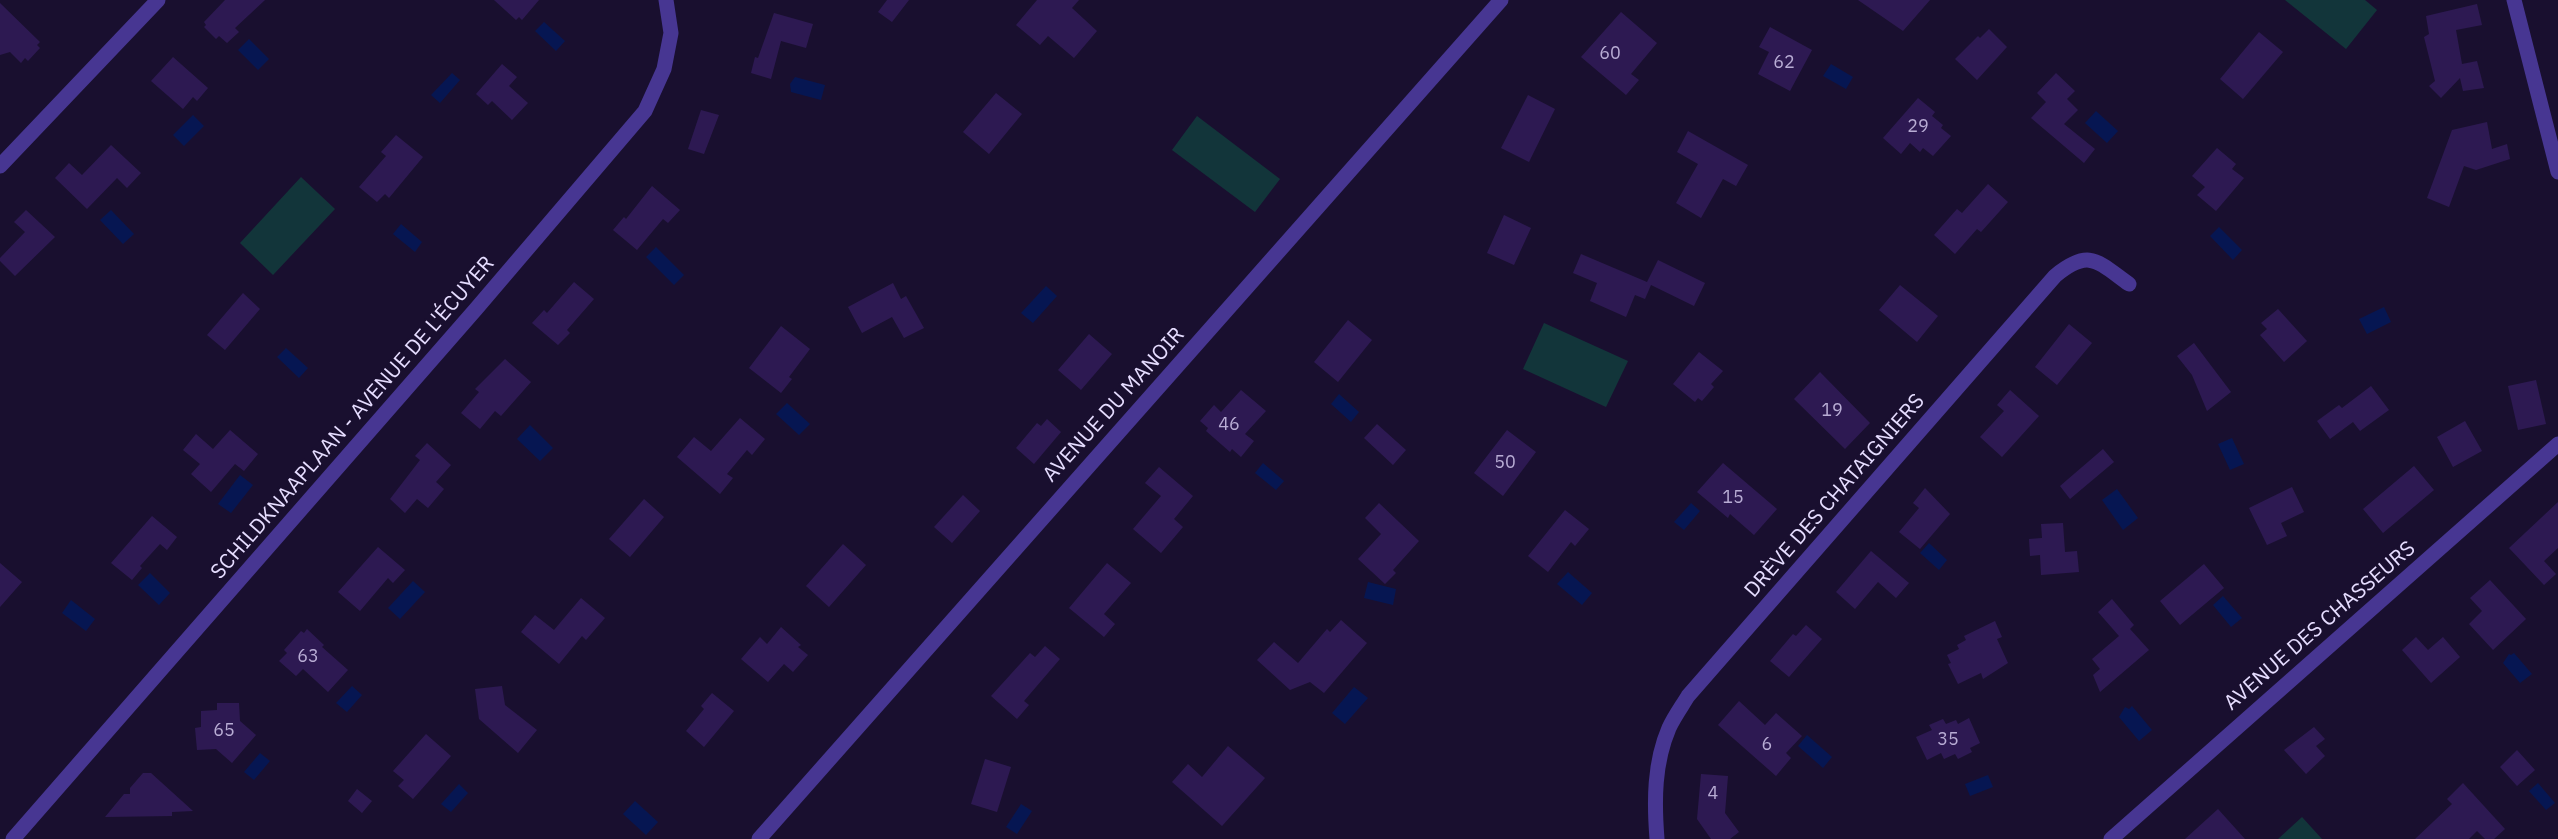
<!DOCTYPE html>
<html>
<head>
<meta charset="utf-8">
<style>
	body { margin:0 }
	canvas { display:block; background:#190f2f }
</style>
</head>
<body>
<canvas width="2558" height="839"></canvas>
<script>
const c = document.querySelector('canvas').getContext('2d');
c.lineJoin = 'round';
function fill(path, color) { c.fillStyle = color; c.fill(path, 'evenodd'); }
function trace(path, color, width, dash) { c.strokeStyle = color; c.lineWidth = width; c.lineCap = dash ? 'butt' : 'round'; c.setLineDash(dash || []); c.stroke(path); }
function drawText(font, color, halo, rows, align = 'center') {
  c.font = font + ' "IBM Plex Sans",sans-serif'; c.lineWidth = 5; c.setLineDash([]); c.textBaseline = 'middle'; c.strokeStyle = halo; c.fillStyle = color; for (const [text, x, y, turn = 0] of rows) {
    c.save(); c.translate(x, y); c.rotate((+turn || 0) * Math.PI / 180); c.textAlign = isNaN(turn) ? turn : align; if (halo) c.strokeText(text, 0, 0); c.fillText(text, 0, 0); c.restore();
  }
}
fill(new Path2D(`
	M2285,0h80l12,10 -31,39z
	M1197,116l83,63 -25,33 -83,-62z
	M301,177l34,32 -62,66 -33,-32z
	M1544,323l84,38 -22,46 -83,-38z
	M2302,817l20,22h-44z`), '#12353a');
fill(new Path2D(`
	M544,22l21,19 -9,10 -21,-20z
	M249,39l20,20 -11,11 -20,-20z
	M1831,64l22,13 -7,12 -23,-13z
	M452,73l8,7 -20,23 -9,-8z
	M795,77l30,8 -4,15 -30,-8 -1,-8z
	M2096,111l22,20 -11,12 -22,-20z
	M193,115l11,11 -20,20 -11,-11z
	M111,210l23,24 -11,10 -23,-24z
	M401,224l21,18 -7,10 -22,-18z
	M2219,227l23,23 -9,10 -23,-24z
	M656,247l28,28 -10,10 -28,-28z
	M1046,286l11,10 -24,27 -12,-10z
	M2384,307l7,15 -24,12 -8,-15z
	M286,348l22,20 -9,10 -22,-21z
	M1339,394l20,18 -8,10 -20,-18z
	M787,403l23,21 -11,11 -23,-21z
	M530,425l23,23 -13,13 -23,-22z
	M2232,438l12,26 -14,6 -12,-26z
	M1263,463l21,18 -8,9 -21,-17z
	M240,475l13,10 -22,28 -13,-9z
	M2117,489l21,29 -15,12 -21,-30z
	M1691,503l9,8 -16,19 -10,-8z
	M1929,543l18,17 -8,10 -19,-17z
	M1568,572l24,21 -10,12 -25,-21z
	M150,573l20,20 -11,12 -21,-20z
	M413,581l12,11 -25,27 -12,-11z
	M1368,582l28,7 -3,16 -29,-7z
	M2223,596l19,22 -11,9 -18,-22z
	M71,600l24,19 -9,12 -24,-18z
	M2514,653l18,21 -12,9 -17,-20 6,-9 2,1z
	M352,686l10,9 -15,17 -11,-9z
	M1354,687l14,11 -23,26 -13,-11z
	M2132,706l20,24 -13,11 -20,-24 6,-10 4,2z
	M1807,735l25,22 -9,11 -25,-22z
	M260,753l10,8 -16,19 -10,-8z
	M1988,775l5,12 -23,9 -5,-12z
	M2538,783l17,20 -9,7 -17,-19z
	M459,784l9,9 -17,19 -10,-8z
	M635,801l23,21 -12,13 -23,-21z
	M1021,804l11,7 -15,23 -11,-7z`), '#061652');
fill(new Path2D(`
	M225,0h40l-30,28 4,4 -12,11 -8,-7 -3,3 -12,-12 2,-2 -2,-3z
	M494,0h45l-17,20 -3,-3 -3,3z
	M887,0h22l-17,22 -14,-10z
	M1037,0h42l-7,8 25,23 -23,27 -26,-22 -8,9 -24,-20z
	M1858,0h72l-27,31z
	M0,3l40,39 -3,3 3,3 -12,13 -3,-3 -4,5 -11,-11 -10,3z
	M2477,4l5,21 -26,5 6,34 15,-3 7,27 -21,3 -3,-13 -19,20 -12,-12 6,-5 -11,-44 5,-3 -3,-18z
	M1621,12l36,31 -26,31 8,6 -13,15 -45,-38z
	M774,13l39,11 -7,24 -25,-7 -10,38 -20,-6 4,-16 3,1z
	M1770,27l42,23 -22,41 -32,-17 11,-22 -10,-5z
	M1989,29l18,18 -30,33 -22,-21 23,-23 2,2z
	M2259,32l24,20 -40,47 -23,-20z
	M173,57l35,31 -11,13 -4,-4 -10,12 -32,-28z
	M502,64l15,13 -8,9 19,17 -16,17 -20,-19 -4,4 -12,-11z
	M2056,73l19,18 -8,8 11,11 -14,14 31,25 -11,14 -53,-45 15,-16 -9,-9z
	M996,93l26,21 -33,40 -26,-22z
	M1528,95l27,14 -26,53 -28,-14z
	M1918,98l17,14 -3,4 11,9 -2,3 10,8 -18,20 -10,-8 -3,4 -10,-9 -9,11 -18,-16z
	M701,110l18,5 -15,39 -16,-5z
	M2487,122l5,27 15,-5 3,15 -34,11 -12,-4 -15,41 -22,-9 25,-68z
	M1688,131l60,34 -12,21 -13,-7 -22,39 -25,-15 22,-39 -21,-12z
	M396,135l27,22 -34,41 -4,-4 -8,8 -18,-15 27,-31 -5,-4z
	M111,145l30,28 -14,15 -10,-10 -30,31 -32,-31 14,-15 13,12z
	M2217,148l19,16 -4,5 12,9 -28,33 -19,-16 8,-8 -13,-11z
	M1988,184l20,18 -27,30 -4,-3 -22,25 -21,-19 23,-26 5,4z
	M652,186l28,24 -12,13 -5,-4 -26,31 -24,-20 11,-13 2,2z
	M26,210l29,27 -40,39 -15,-15v-3l25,-26 -11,-10z
	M1504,215l27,13 -17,37 -27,-12z
	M1581,254l66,28 11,-22 47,23 -11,23 -43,-21 -6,14 -10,-4 -9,22 -36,-16 7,-18 -24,-10z
	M574,282l20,17 -27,31 3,3 -12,12 -26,-22 12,-13 3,3z
	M893,283l8,16 5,-3 18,32 -20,10 -12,-21 -30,16 -14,-26z
	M1900,285l38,31 -21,26 -38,-32z
	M243,293l17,16 -35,41 -18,-15z
	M2278,309l29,32 -23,21 -24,-27 7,-6 -6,-6z
	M1348,320l24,20 -34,42 -24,-20z
	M2069,324l23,19 -35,42 -22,-18z
	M781,326l29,23 -21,28 3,2 -11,14 -32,-25z
	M1089,334l23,20 -31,36 -23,-20z
	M2194,343l37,49 -24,19 -15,-36 -15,-19z
	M1699,352l24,19 -12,13 3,3 -12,14 -4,-3 -3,4 -22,-18z
	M505,359l26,23 -30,34 -6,-5 -15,18 -19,-16 18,-21 -4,-3z
	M1820,372l50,51 -25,26 -51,-50z
	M2536,380l10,44 -28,6 -10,-44z
	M2371,386l18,24 -29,21 -7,-9 -23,17 -13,-18 22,-16 3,3z
	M1241,390l25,21 -21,23 9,7 -13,16 -9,-8 -2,3 -24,-21 2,-3 -8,-7 14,-16 7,7z
	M2010,390l29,26 -37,41 -22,-20 24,-26 -7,-6z
	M740,418l25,21 -13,16 -5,-5 -20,24 6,4 -13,16 -43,-37 17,-20 17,14z
	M1047,419l14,13 -27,32 -18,-16 21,-25 4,3z
	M2465,421l17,30 -29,16 -16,-30z
	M1377,424l29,26 -13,15 -29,-27z
	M230,430l28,24 -14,17 -9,-7 -24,28 -20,-18 9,-10 -17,-14 13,-16 17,15z
	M1507,430l29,22 -33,44 -29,-23z
	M427,443l24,22 -15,17 8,7 -16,19 -11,-9 -12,14 -15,-14 30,-39 -5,-4z
	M2103,449l11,13 -44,37 -10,-13z
	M1723,463l54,46 -23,26 -24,-21 -2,4 -31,-26z
	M2414,466l20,24 -51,43 -20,-24z
	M1159,467l34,29 -19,23 9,8 -22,26 -28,-24 28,-33 -16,-13z
	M2292,487l12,25 -23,11 6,13 -20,9 -18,-37z
	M1925,488l25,26 -30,35 -21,-17 20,-24 -6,-5z
	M963,495l17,16 -28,32 -18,-16z
	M644,499l20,18 -34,40 -21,-18z
	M2558,502v46l-14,13 12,13 -12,11 -35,-37z
	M1379,503l40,38 -26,29 3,3 -11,11 -27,-25 23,-25 -16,-16z
	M1565,510l24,19 -14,17 -4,-4 -23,30 -20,-16z
	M152,516l25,21 -10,13 -7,-6 -20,22 2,2 -10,12 -21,-17z
	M2063,523l2,29 12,-1 2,21 -38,3 -1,-20 -10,1 -1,-17 13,-1 -1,-14z
	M843,544l23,21 -37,42 -23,-21z
	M378,547l27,23 -12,13 -5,-5 -28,33 -22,-19z
	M1871,551l38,32 -13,15 -18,-16 -23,27 -19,-17z
	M0,563l22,19 -22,25z
	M1107,563l24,20 -27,31 11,10 -11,13 -35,-29z
	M2204,564l20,24 -44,37 -20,-24z
	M2490,580l36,39 -33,31 -24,-26 13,-13 -12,-13z
	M581,598l24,20 -19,22 -4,-4 -23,28 -38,-32 14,-17 19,15z
	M2112,599l22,26 -4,4 19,21 -49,42 -7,-17 7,-6 -8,-10 27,-23 -21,-24z
	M1341,620l26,23 -43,50 -14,-11 -20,8 -33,-30 17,-18 24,21 29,-34 3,3z
	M1995,621l7,16 -5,2 11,24 -25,16 -2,-6 -23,11 -10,-20 3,-1 -4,-8 12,-6 -2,-4 9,-5 -2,-4z
	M1806,625l16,14 -33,38 -19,-16 23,-27 3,2z
	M781,627l20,18 -3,2 10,8 -15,17 -9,-8 -16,18 -27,-23 19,-22 7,7z
	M307,629l17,16 -2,2 26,23 -20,22 -25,-23 -7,7 -17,-15 8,-8 -3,-3 17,-19 3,2z
	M2416,637l12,13 15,-13 17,20 -29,26 -29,-33z
	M1045,646l15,13 -36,42 5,4 -12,14 -26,-23 39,-43 5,4z
	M502,686l3,19 32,25 -19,23 -39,-34 -4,-30z
	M712,693l22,18 -30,36 -18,-16 18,-22 -3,-3z
	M1739,701l26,24 11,-12 26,23 -16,17 5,5 -15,18 -58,-51z
	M217,703h22l1,18 16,14 -24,28 -16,-14 -19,1 -2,-22 6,-1v-16l16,-1z
	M1969,718l11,25 -10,5 2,4 -14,7 -3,-5 -11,5 -3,-6 -14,7 -11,-23 16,-7 -3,-5 14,-6 3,5 10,-4 2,4z
	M2314,727l11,12 -9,7 9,10 -19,18 -22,-24z
	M426,734l25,22 -38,43 -15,-13 6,-6 -11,-9z
	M1228,746l37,32 -43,48 -50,-44 16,-18 14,13z
	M2517,750l18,20 -18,16 -17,-19z
	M985,759l26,8 -14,45 -26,-8z
	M143,773h8l42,38 -21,1v4l-67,1 19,-23h6v-6z
	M1701,774l27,2 -3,37 14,19 -9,7h-19l-14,-20z
	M2463,783l42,46 -11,10h-9l-8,-8 -8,8h-54l37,-35 -5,-5z
	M357,789l15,12 -10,12 -14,-12z
	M2218,809l27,30h-60z`), '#2d1952');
trace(new Path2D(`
	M2514,0l44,172
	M0,166l158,-166
	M13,839l463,-530 169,-198 19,-42 7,-36 -5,-33
	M759,839l742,-839
	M1657,839c-3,-38 -3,-76 12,-111 5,-11 13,-22 19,-32l367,-420c34,-28 42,-15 74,8
	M2111,839l447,-395`), '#473692', 15);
drawText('18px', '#b8acd4', null, [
	["60",1610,54],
	["62",1784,63],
	["29",1918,127],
	["19",1832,411],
	["46",1229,425],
	["50",1505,463],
	["15",1733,498],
	["63",308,657],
	["65",224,731],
	["35",1948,740],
	["6",1767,745],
	["4",1713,794]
]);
drawText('21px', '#e6ddff', '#190f2f', [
	["AVENUE DU MANOIR",1114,405,-48],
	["SCHILDKNAAPLAAN - AVENUE DE L'ÉCUYER",353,418,-49],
	["DRÈVE DES CHATAIGNIERS",1835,496,-49],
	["AVENUE DES CHASSEURS",2320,626,-41]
]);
</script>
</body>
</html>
